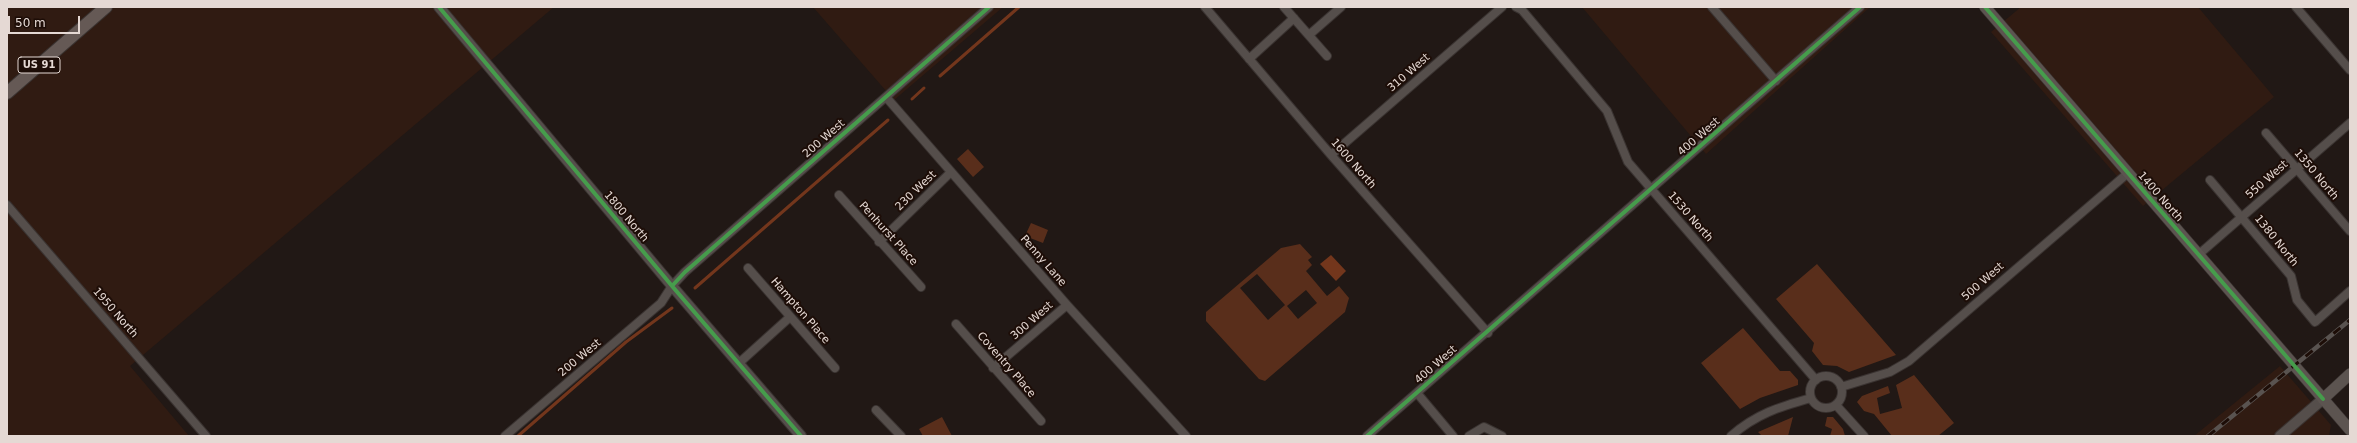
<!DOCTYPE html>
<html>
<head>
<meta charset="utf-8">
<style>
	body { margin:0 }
	#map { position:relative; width:2357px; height:443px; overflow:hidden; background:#211815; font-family:"DejaVu Sans",sans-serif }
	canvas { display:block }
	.frame { position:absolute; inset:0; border:8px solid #e5d9d4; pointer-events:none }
	.scale { position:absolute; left:8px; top:16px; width:72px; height:18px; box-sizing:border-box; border:2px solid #e5d9d4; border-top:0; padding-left:5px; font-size:12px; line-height:14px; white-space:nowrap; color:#e5d9d4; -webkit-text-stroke:3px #1d0d07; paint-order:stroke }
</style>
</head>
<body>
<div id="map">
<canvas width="2357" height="443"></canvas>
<div class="frame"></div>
<div class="scale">50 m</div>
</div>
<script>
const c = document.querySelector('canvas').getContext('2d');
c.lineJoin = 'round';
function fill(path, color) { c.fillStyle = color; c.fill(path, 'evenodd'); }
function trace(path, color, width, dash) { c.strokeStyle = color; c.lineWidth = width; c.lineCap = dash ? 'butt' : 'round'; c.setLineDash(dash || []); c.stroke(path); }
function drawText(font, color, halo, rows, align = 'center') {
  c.font = font + ' "DejaVu Sans",sans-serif'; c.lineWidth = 4; c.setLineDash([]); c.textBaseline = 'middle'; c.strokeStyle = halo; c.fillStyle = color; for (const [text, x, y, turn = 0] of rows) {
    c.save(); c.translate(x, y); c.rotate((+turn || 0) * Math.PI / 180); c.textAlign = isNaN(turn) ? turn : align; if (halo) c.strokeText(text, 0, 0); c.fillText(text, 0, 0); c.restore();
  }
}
fill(new Path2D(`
	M7,7h547l-424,359 59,70h-182z
	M813,7h190l-109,93z
	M1582,7h288l-164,147z
	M2021,7h177l76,90 -131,109 -152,-174z
	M2280,366l51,59 -2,11h-135z`), '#301b12');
fill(new Path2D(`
	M968,149l16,18 -11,10 -16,-18z
	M1031,223l17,7 -5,13 -18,-7z
	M1300,244l12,13 -4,3 4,5 -6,6 21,25 12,-10 10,12 -4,14 -80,69 -6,-2 -53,-58v-9l75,-64zM1257,274l28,31 -17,15 -28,-32zM1306,290l11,13 -19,16 -11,-13z
	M1817,264l79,91 -47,17 -12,-6 -14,-1 -11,-14 2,-8 -38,-44z
	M1743,328l37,43h10l8,9v5l-38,13 -20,11 -39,-46z
	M1914,375l40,48 -16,13h-46l-18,-22 -10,-3 -7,-9 5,-6 26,-10 2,7 -13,5 3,16 22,-6 -6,-23z
	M942,417l10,19h-29l-4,-7z
	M1793,417l-5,19h-26l-4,-4z
	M1827,417h6l10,12 2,7h-15l2,-7 -7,-3z`), '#592e1b');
fill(new Path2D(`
	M1331,255l15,16 -10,10 -16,-17z`), '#73361c');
trace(new Path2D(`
	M940,76l79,-69
	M912,99l12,-11
	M695,288l193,-168
	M518,436l108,-94 46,-34`), '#73361c', 3);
const minor = new Path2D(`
	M1205,7l126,148 157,178
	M1284,7l43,49
	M1516,7l6,3 85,101 21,51 188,218
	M1712,7l64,74
	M2296,7l54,63
	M1309,35l32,-28
	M1249,59l45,-41
	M886,97l181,208 119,131
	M2266,133l84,98
	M1331,155l171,-148
	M2210,180l81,96 6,24 18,22 35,-31
	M839,195l82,92
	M7,205l199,231
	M879,242l72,-70
	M2198,255l152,-132
	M748,268l87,100
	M956,324l85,97
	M739,363l51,-46
	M993,368l74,-63
	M1810 392a16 16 0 1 1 32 0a16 16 0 1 1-32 0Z
	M1841,387l49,-15 19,-11 219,-188
	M1417,393l36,43
	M1836,405l28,31
	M876,410l25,26
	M505,436l156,-133 11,-17 13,-14 304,-265
	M1367,436l493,-429
	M1469,436l15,-9 18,9
	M1731,436c25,-22 48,-29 80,-38`);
const tertiary = new Path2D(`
	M439,7l233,279 129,150
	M2280,436l43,-37`);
const secondary = new Path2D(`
	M1985,7l365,423
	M2323,399l27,-25`);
const primary = new Path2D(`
	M7,93l99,-86`);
trace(minor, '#3a3331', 10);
trace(tertiary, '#3a3331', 12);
trace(secondary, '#3a3331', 12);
trace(primary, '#3a3331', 14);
trace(minor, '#554e4b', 8);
trace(tertiary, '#554e4b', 10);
trace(secondary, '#5c5450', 11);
trace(primary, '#655955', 12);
const rail = new Path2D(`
	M2208,436l142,-116`);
trace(rail, '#595350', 4.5);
trace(rail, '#1d0d07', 3, [9]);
trace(new Path2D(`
	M439,7l233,279 129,150
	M1985,7l338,392
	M672,286l13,-14 304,-265
	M1367,436l493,-429`), '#469c4c', 4);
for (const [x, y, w] of [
	[39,65,42]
]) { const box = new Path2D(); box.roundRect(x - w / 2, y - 8, w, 16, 3); c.fillStyle = '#1d0d07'; c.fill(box); trace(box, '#e5d9d4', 1); }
drawText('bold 10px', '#e5d9d4', null, [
	["US 91",39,65]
]);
drawText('11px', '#e5d9d4', '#1d0d07', [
	["310 West",1409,73,-41],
	["400 West",1699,137,-41],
	["200 West",824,139,-41],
	["1600 North",1353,164,49],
	["1350 North",2316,175,50],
	["550 West",2267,180,-41],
	["230 West",916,191,-44],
	["1400 North",2160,197,49],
	["1800 North",626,217,50],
	["1530 North",1690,217,49],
	["Penhurst Place",888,234,48],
	["1380 North",2276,241,51],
	["Penny Lane",1043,261,49],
	["500 West",1983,282,-41],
	["Hampton Place",800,311,49],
	["1950 North",115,313,49],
	["300 West",1032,321,-41],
	["200 West",580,358,-40],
	["Coventry Place",1006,365,49],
	["400 West",1436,365,-41]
]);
</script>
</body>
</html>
